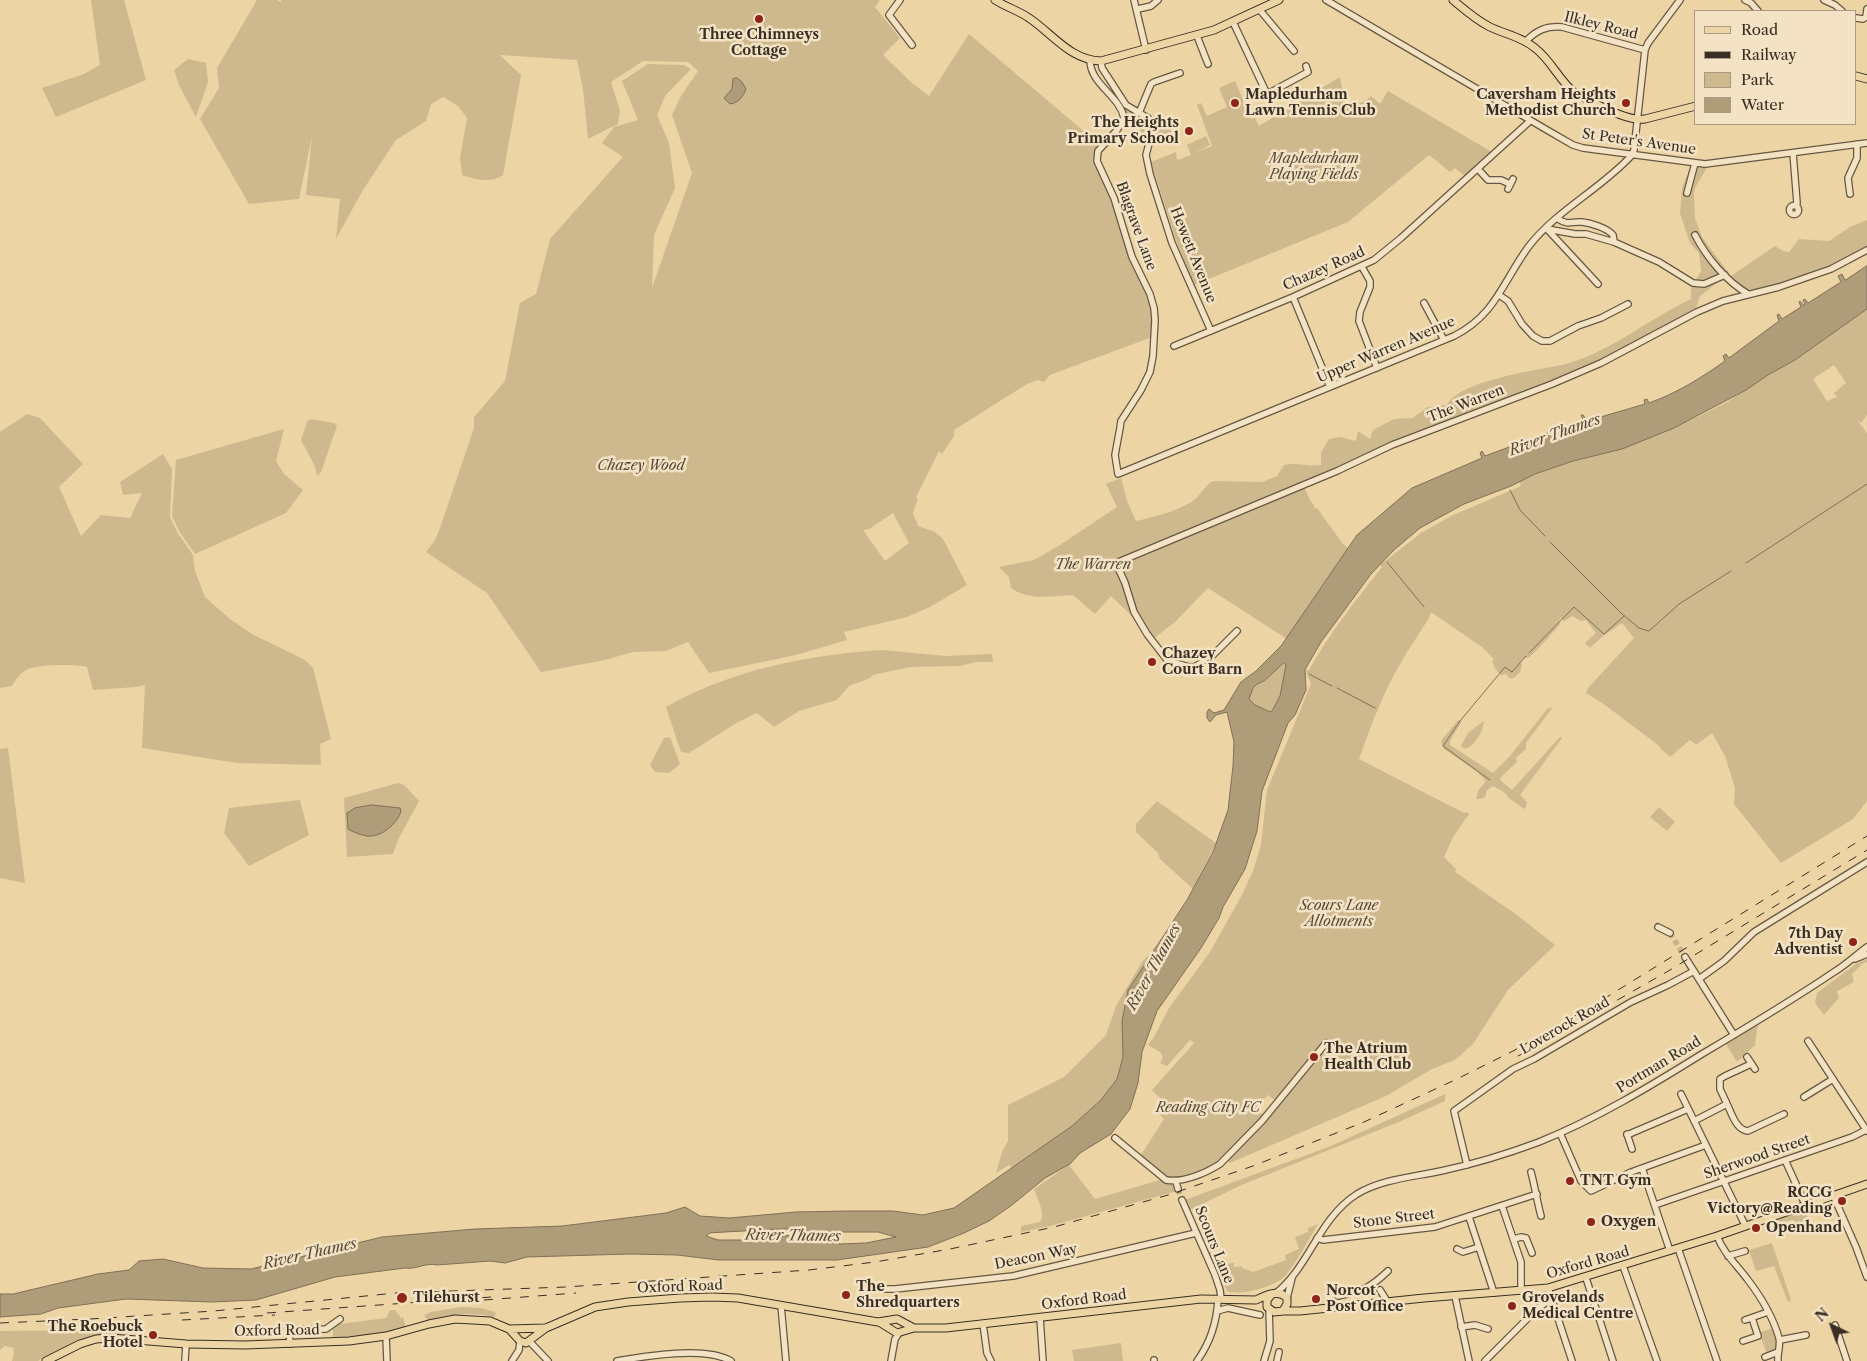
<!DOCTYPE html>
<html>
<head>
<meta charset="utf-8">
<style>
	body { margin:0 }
	#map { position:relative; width:1867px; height:1361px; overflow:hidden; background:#edd4a4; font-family:"Libre Caslon Text",serif }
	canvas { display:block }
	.legend { position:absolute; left:1694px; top:10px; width:162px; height:115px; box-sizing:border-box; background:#f3e3c4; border:1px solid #a89b84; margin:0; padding:6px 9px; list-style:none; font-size:15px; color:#382e23 }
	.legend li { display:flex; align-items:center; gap:10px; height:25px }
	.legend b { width:25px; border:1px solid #a89b84 }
	.north { position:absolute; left:1807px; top:1301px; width:50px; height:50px; -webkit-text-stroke:4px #f3e3c4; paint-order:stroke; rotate:318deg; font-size:14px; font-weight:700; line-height:20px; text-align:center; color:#382e23 }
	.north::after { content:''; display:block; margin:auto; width:18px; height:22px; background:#382e23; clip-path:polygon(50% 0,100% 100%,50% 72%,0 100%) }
</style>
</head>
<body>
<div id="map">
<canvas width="1867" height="1361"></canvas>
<ul class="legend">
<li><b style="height:6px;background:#edd4a4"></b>Road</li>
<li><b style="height:6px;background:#382e23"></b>Railway</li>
<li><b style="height:14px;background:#ceb88e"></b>Park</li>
<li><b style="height:14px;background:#af9c78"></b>Water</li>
</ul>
<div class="north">N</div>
</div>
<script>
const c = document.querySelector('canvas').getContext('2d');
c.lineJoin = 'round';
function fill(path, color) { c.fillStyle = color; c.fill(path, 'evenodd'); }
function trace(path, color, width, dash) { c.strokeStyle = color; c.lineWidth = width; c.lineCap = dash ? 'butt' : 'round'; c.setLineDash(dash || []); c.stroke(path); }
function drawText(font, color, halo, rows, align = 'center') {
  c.font = font + ' "Libre Caslon Text",serif'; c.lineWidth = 5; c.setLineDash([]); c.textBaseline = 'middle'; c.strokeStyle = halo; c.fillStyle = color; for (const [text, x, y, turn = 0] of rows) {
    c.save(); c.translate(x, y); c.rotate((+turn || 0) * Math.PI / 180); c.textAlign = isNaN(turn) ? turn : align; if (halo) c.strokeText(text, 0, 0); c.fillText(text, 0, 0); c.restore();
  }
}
fill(new Path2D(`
	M91,0h33l22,80 -90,37 -14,-29 42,-14 16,-9z
	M257,0h20l4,2v-2h599l-5,7 25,31 -17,17 29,28 17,13 40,-62 131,111 -6,10 1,8 13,23 46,130 -2,21 -102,38 -6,7 -6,-2 -11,4 -73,46v6l-12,18 -3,-3 -23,46 2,2 -5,14 5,13 17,6 8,7 24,46 -37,22 -23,10 -63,15 3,8 -51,15 -87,18 -21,-31 -22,9 -33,1 -28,8 -64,12 -54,-79 -61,-41 9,-12 5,-12 34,-100v-11l31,-36 15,-78 16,-9 14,-55 73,-82 -21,-14 12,-16 24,-7 -16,-39 26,-17 36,1 7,4 -26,27 -8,19 12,28 6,45 -21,47 -2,53 40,-115 -20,-58 9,-19 17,-25 -10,-9 -45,-1 -32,21 9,29 -2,13 -30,15 -5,-50 -6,-29 -77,-5 21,20 -18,100c-12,9 -29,4 -41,0l-2,-17 7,-40 -9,-12 -15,-9 -12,7 -5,17 -30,19 -33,50 -27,49 4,-40 -34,-4 6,-59 -13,63 -50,5 -49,-85 19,-31 -2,-20zM893,513l16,30 -24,18 -22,-31 6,-1z
	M188,59l18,4 2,19 -12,35 -17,-32 -5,-15z
	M1340,77l5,26c11,1 19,1 26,-7l9,8 8,-13 104,61 -27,24 -10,-8 -5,4 -21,-17 -81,67 -154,63 -17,-42 -26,-81 25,-10 1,8 14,-5 -4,-10 19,-9 4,9 -16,8 18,-7 -15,-41 4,-2 6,13 20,-9 -8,-19 16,-7 16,38 4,-1 4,8z
	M1128,108c15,9 25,10 20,30l-3,-2 -15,-16 -5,-10z
	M1149,116l20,8 4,14 -22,7 3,-17z
	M1692,164l16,2 -12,20 -2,7 1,25 7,19 29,39 44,-30 8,5 6,1 10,-13 30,2 21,-14 17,-7v28c-41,21 -74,34 -118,43l-13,-8 -15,-3 -21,16 -4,12 -96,53 -297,123 7,16 5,7 -2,2 4,-1 26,36 5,4 -61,91 -79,-51 -33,34 -22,17 -17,-25 -8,-25 4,27 -21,-20 -16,18 -22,-19c-20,1 -45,6 -62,-7l-2,-11 -10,-10 35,-7 26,-15 57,-38 -11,-23 15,-6 6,23 9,20c19,-4 41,-10 57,-20 8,-6 11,-15 20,-20l49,1 15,-6 7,-11c16,-3 22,2 37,0v-12l8,-14 11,-2 16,4 2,-10 12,8 3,-9 21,-11 18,-1 16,-11 19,-2c12,-24 89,-35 115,-40 44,-10 88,-47 129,-66v-10l10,-18 -2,-18 -9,-10 -10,-30 2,-26z
	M1867,309v106l-6,8 -4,-3 10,13v368l-14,18 -72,44 -47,-59 1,-16 -10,-32 -13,-23 -16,12 -6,-5 -20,17 -9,-8 -3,-4 -53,-40 -19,-12 2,-5 46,-50 -12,-15 -20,14 -12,11 -5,-5 11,-10 -10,-13 -6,1 -7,-5 -9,5 -3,-3 -2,3 1,3c-9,11 -18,20 -27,30 -5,5 -9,3 -13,8l2,3 -2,7 -6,6h-5l-3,-4 -5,1 -5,-5 -4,-9 2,-2 -12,-12 -51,-35c0,5 -21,35 -25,42 -21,34 -34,68 -47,105l105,54 4,-1 1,2 -16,23 -9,20 12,12 -1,3 62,43 38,30 -47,45 -35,54 -18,16 -23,9 -46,27 -156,67 -3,-3 13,-12 40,-44 -12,-9 -12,13 8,8 -45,46c-7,5 -43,17 -49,16 -8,-2 -22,-17 -29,-23l23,-36 -8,-8 6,-11 -10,-10 42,-47 -4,-3 -23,26 -7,-3 3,-6 -3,-5 -12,-7 6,-8 15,-29 41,-56 32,-57 11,-24 8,-26 6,-55 44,-106 -5,-13 3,-1c20,-36 47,-70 73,-103l-2,-2 41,-32 32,-18 66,-28 2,-2 -2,-5 54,-19 49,-12 75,-32 30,-15 41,-27 27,-15zM1834,365l12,18 -12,10 3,4 -10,4 -14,-22z
	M27,414l13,4 43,46 -24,23 22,49 20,-21 29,3 12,-25 -19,2 -3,-13 43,-28 9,15 -2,48 7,15 16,23 2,16 10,26 25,22 22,15 53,26 8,8 18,71 -11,5 1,21 -84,-2 -95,-15 3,-63 -9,2 -43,3 -6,-23c-13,-3 -46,-3 -59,2 -7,3 -13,11 -16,17l-12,2v-256z
	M310,419l24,4 3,3 -16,46 -4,4c-1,-12 -11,-25 -16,-36l6,-18z
	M284,429l-8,32 8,13 19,16 -17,23 -91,41 -16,-23 -7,-15 4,-56z
	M882,650l64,6 46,-2 1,8h-17l-16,4 -50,1 -37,8 -3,3 -21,8 -12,14 -38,11 -25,16 -17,-14 -19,9 -49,31 -8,-1 -15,-45c64,-37 142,-52 216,-57z
	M1284,663l2,2 -6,31 -8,15 -2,1 -15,-7 -6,-6 4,-11 4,-4 7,-3z
	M1553,707l-27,36v6l-10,9 1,4 -16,15 -1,3 12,10 48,-53 2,1 -42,57 7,7 -1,5 -2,2 -15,-11 -5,-6 -11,-6 -6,4 -2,7 -5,2h-4l2,-8 8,-10 -9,-9 -34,-24 -2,-7 17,-21 4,1 -12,20v4l43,28 17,-17 37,-47z
	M1484,721c-1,11 -9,24 -18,28l-5,-3 7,-13z
	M670,737l10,27 -11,9 -14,-1 -5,-7 14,-27z
	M8,748l17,135 -25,-5v-129z
	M398,783l6,2 15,16 -20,37 -6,16 -46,3 -3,-59z
	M300,800l9,35 -60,31 -25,-33 5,-25z
	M1157,801l59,42 -23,46 -33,-30 -2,-6 -22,-21v-8z
	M1659,807l16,15 -8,9 -17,-14z
	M1158,944l-30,46 -6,31 1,36 -6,22 -16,21 -29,26 -60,42 -3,-3 -13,8 6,-21 6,-11v-36l56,-28 42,-42 10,-29 26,-44z
	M1867,959v3l-5,2 -10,10 2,8 -17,9 2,7 -15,17 -9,-12 2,-10 39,-29z
	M1758,1023l-3,22 -18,17 -11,-18z
	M1445,1094v7l-44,20 -162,65 -49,24 -5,-10 146,-54z
	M1069,1165l26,34 68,-20 10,6 4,6 -127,35 -29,6v-6l19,-4c6,-9 -3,-23 -6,-33z
	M1804,1207l5,14 -8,3 3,9 -4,1 -3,-4 3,-3 -6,-7 -13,2 -4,-2 1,-3z
	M1318,1224c-10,17 -20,36 -32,51 -9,11 -46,22 -59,16l-18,-39 9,1 2,12 14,-2v4l7,-1 1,2 11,4 33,-12 -1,-5 14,-6 -4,-12 13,-5v-4z
	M1772,1243l19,57 -3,2 -14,-36 -18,5 -7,-21z
	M461,1307l19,1 15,4 1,2 -2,3c-23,-5 -44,-4 -66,4l-4,-6 7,-3z
	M390,1310h5l6,8 2,-1 3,11 -23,8 -50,3v-12l7,-3 46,-6z
	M139,1326v4l-6,2 -41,4 -15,5 -39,20h-26l2,-8 -1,-5 -8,-2 -5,4v-19l91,-1z
	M1773,1328l4,13 -1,10 -9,3 -6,-16 2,-1 -2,-5z
	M1121,1343l2,18h-49l-2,-11z`), '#ceb88e');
const water = new Path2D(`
	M737,78l5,4 4,7c-3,8 -8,14 -16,15l-6,-6 8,-9 1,-10z
	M1867,266v43l-72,51 -27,15 -22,15 -72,38 -52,21 -49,12 -38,13 -24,12 -47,18 -44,24 -26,22 -23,24 -50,68 -14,24 -2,4 1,20 -11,25 -7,8 -26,68 -5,40 -12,38 -22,38 -4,11 -18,30 -44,63 -15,41 -4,31 -8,26 -19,25 -31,19 -10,11 -25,14 -33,27 -23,16 -25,12 -36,14 -91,13h-118l-42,-5 -47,-1 -103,3 -22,6 -15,-2 -53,4c-11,-3 -21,5 -32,3l-70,9 -79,23 -45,2 -85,-3 -68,9 -17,6 -41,3v-23h13l85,-20 31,-4 10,-9 24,-2 40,9 48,1 131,-32 93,-8 87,-3 104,-13 19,-6 15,9 29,2 67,-6 51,-1h46l30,4 31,-7 118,-82 29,-26 16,-21 6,-22 -1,-36 6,-31 59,-90 26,-48 15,-42 5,-44 1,-24 -7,-30 -11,3 -6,7 -3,-4v-6l2,-3 5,4 10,-3 17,-28 15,-11 25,-25 76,-111 55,-47 70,-30 -2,-5 2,-2 3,5 62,-23 37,-11 -3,-7h2l4,6 58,-17 -1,-4 3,-1 2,4c28,-10 52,-25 76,-42l-2,-5 3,-2 3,4 50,-37 -2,-6 2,-1 3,5 19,-12 -2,-5 1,-1 4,5 1,-2 -2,-4 2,-1 3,4 33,-21 -3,-6 4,-2 3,6zM1284,663l2,2 -6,31 -8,15 -2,1 -15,-7 -6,-6 4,-11 4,-4 7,-3zM781,1229h24l-9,5 -18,3 -38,3h-22l-12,-4 4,-3zM837,1232h41l18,5 -30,6 -26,1 -10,-6 1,-1z
	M372,805l28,3 1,3c-3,12 -20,27 -34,25 -6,-1 -14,-4 -19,-7l-1,-16 8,-5z`);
fill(water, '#af9c78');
trace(water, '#7f7056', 1);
trace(new Path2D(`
	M1510,490l10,20 25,26
	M1550,542l71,71 18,15 10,3 30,-27 52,-33
	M1387,562l37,45
	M1746,563l121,-79
	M1529,653l45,-46 30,27 20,-18
	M1309,674l23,12
	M1337,688l38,20
	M1490,780l-47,-34 17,-25 45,-54 7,5 14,-16`), '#7f7056', 1);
trace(new Path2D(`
	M1670,933l15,24
	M1178,1189l4,11`), '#c9b38a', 5.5, [5.5, 3]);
const minor = new Path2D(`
	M900,0l-11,15 23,30
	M1134,0l12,50
	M1326,0l221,130 26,15 10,3 122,16 162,-21
	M1745,0l6,3 7,8
	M1824,0l11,5 7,6
	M1138,9l13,-3 7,-6
	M1259,9l35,42
	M1856,18l7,1 3,-2 1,-8
	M1233,22l33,70h5l37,-20 -2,-6
	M1197,36l11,28
	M1526,41c11,-11 20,-15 36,-14l83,23
	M1090,61c1,24 30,35 34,57l-7,12 -19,21 -1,10 17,37 18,59 18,37 4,14 1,12 -2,36 -3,16 -9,18 -20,31 -1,7 -5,27 3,19 336,-138c42,-21 49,-55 75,-90 28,-36 72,-57 103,-91l2,-5 11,-100 3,-7 32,-43
	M1101,61l1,7 24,37 22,13 4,5 1,5 -7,27 4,19 22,69 39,88
	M1139,113l12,-29 3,-2 26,-9
	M1793,153l4,50 -1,3
	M1478,169l10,11h13l9,4
	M1508,189l5,-10
	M1687,193l8,-30
	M1850,194l-2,-16 9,-20v-14
	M1789.5 210a4.5 4.5 0 1 1 9 0a4.5 4.5 0 1 1-9 0Z
	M1558,219c11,7 13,2 24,3 9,1 25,6 31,13l1,7
	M1547,229l28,5h11l28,8 45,20 34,21 11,1 21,-9
	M1547,229l51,55
	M1695,235c12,23 31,46 53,59
	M1362,267l8,14v6l-10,25 -1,9 18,47
	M1499,295l9,6 14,23 11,12 9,5h8l28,-15 23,-8 27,-14
	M1293,297l37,90
	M1424,303l20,37
	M1174,346l119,-49 81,-37 27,-22 129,-117
	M1237,631l-24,24 -20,13 -25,-7 -21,-27 -13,-22 -9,-29 -9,-20 221,-92 55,-26 160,-61 49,-21 96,-51 26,-11 56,-14 52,-18 36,-19
	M1658,927l12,6
	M1685,957l49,78
	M1855,959l12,-5
	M1699,979l25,-18 30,-29 113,-70
	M1808,1041l59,90
	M1747,1057l8,12
	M1681,1094l64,131
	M1804,1097l29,-18
	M1727,1104l-7,-15v-10l5,-3 26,-12
	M1694,1121l33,-17c5,10 9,26 21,27l36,-17
	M1560,1133l21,48 10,10 40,-19
	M1627,1134l5,15
	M1627,1135l61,-26
	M1115,1138l51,42c17,3 40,-7 54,-16l42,-43 64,-78
	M1785,1160l20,44
	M1467,1165l-13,-54 59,-42 21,-10 97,-57 37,-17 26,-14
	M1642,1168l28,83
	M1634,1171l72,-26
	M1531,1172c4,15 6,29 10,44
	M1176,1182l2,7
	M1833,1195l23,52 11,30
	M1182,1200l33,75 5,15 1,9
	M1655,1205l197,-68 14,-7
	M1502,1206l19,56v29
	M1469,1217l25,76
	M1717,1236c7,18 20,29 31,44 13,17 25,37 31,58 2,7 -2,16 -1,23
	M1317,1238l6,2 112,-13 102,-33
	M1514,1239l7,-2 5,1 6,15
	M1678,1248l39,113
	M1457,1249l6,3 16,-5
	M1728,1256l17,-5
	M1623,1266l34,95
	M1586,1278l27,83
	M1548,1288l24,73
	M878,1289h17l118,-13 183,-43
	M1380,1290l7,11
	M1276,1293c34,-27 42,-74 81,-99 25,-15 56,-17 84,-23 33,-7 66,-17 98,-29 57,-23 110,-55 163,-88 44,-26 89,-53 132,-82 12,-7 22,-17 33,-25
	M1338,1296c25,-5 32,-8 50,-25
	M1455,1296l14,65
	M1287,1298l5,-20
	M781,1305l5,56
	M1217,1311l11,-3 32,7
	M1040,1318l3,43
	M1745,1320l23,-8
	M983,1324l4,29 4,8
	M1835,1325l12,36
	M1461,1327l14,-2 13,4
	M386,1336l1,25
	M1780,1340l26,-5
	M1743,1341l15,-5 -6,-18
	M530,1342l18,19
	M290,1344l-1,-14 37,-1 14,-10
	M1765,1357l13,-5
	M1154,1360v1
	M185,1361l1,-17
	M512,1361l7,-11 1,-9
	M617,1361c29,-5 88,-15 114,0
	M891,1361l4,-22 4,-6
	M1197,1361c13,-18 20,-40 21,-62
	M1264,1361l6,-20 -1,-32
	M1277,1361l2,-9
	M1485,1361l53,-53 14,-9`);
const major = new Path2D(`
	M995,0c11,7 24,11 34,18 24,16 41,42 72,43l113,-31 65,-30
	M1453,0c12,10 23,20 37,27 15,7 32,10 45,21 17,13 24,33 41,46 18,8 50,28 69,25l51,-13
	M1856,76l11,3
	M1283,1311h17l124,-13 124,-10 169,-52 150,-52
	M879,1322l18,11 17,-5
	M509,1329l11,12 6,2 20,-15 49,-21 33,-5 52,-4 32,-1 26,1 140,24 19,-3 17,9h32l255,-29 55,1c10,-5 23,-11 31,-2v6l-4,7 -9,1 -7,-5v-7l5,-6
	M46,1361l34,-17 16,-5 15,-1 75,6 59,1 104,-4 37,-5 43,-12 26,-5 35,2 19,8 36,-1`);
trace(minor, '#655843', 8);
trace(major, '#382e23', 9);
trace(minor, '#f3e3c4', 5.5);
trace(major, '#edd4a4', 7);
trace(new Path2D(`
	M1586,1018l84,-48 197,-120
	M1518,1056l75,-39
	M484,1300l92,-7
	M267,1313l224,-16
	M182,1320l93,-5
	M0,1323l90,-4 124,-8 182,-18 170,-6 243,-17 66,-8 75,-13 104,-22 114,-32 85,-29 111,-44 93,-43 56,-28 76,-43 278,-172`), '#382e23', 1, [9, 9]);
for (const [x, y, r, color] of [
	[759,19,5,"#8f2418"],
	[1235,103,5,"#8f2418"],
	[1626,103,5,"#8f2418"],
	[1189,131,5,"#8f2418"],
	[1152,662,5,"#8f2418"],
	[1853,942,5,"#8f2418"],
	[1314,1057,5,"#8f2418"],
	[1570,1181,5,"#8f2418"],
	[1842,1201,5,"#8f2418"],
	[1591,1222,5,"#8f2418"],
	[1756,1228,5,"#8f2418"],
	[846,1295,5,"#8f2418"],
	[402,1298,6,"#8f2418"],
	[1316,1299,5,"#8f2418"],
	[1512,1306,5,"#8f2418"],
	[153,1335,5,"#8f2418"]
]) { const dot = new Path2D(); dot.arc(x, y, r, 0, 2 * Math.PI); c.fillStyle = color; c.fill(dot); trace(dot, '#f3e3c4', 2); }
drawText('14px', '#382e23', '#f3e3c4', [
	["Ilkley Road",1601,26,14],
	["St Peter's Avenue",1639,142,8],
	["Blagrave Lane",1136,226,70],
	["Hewett Avenue",1193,255,68],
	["Chazey Road",1324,269,-24],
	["Upper Warren Avenue",1386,350,-23],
	["The Warren",1466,404,-21],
	["Loverock Road",1565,1026,-30],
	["Portman Road",1659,1065,-31],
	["Sherwood Street",1757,1157,-19],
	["Stone Street",1394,1219,-7],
	["Scours Lane",1214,1245,68],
	["Deacon Way",1036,1257,-11],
	["Oxford Road",1588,1263,-16],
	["Oxford Road",680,1287,-2],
	["Oxford Road",1084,1300,-7],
	["Oxford Road",277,1331,-1]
]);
drawText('bold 14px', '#382e23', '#f3e3c4', [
	["Three Chimneys",759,35,"center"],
	["Cottage",759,51,"center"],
	["Mapledurham",1245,95],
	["Lawn Tennis Club",1245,111],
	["Caversham Heights",1616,95,"right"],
	["Methodist Church",1616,111,"right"],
	["The Heights",1179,123,"right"],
	["Primary School",1179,139,"right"],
	["Chazey",1162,654],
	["Court Barn",1162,670],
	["7th Day",1843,934,"right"],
	["Adventist",1843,950,"right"],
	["The Atrium",1324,1049],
	["Health Club",1324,1065],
	["TNT Gym",1580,1181],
	["RCCG",1832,1193,"right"],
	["Victory@Reading",1832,1209,"right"],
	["Oxygen",1601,1222],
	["Openhand",1766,1228],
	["The",856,1287],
	["Shredquarters",856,1303],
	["Norcot",1326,1291],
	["Post Office",1326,1307],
	["Tilehurst",413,1298],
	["Grovelands",1522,1298],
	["Medical Centre",1522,1314],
	["The Roebuck",143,1327,"right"],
	["Hotel",143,1343,"right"]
], 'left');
drawText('italic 14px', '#564a38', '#f3e3c4', [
	["Mapledurham",1314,159],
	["Playing Fields",1314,175],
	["Chazey Wood",641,466],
	["The Warren",1093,565],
	["Scours Lane",1339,906],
	["Allotments",1339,922],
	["Reading City FC",1208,1108]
]);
drawText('italic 15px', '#564a38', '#f3e3c4', [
	["River Thames",1555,435,-20],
	["River Thames",1154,967,-61],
	["River Thames",793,1236,1],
	["River Thames",310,1254,-13]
]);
</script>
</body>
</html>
